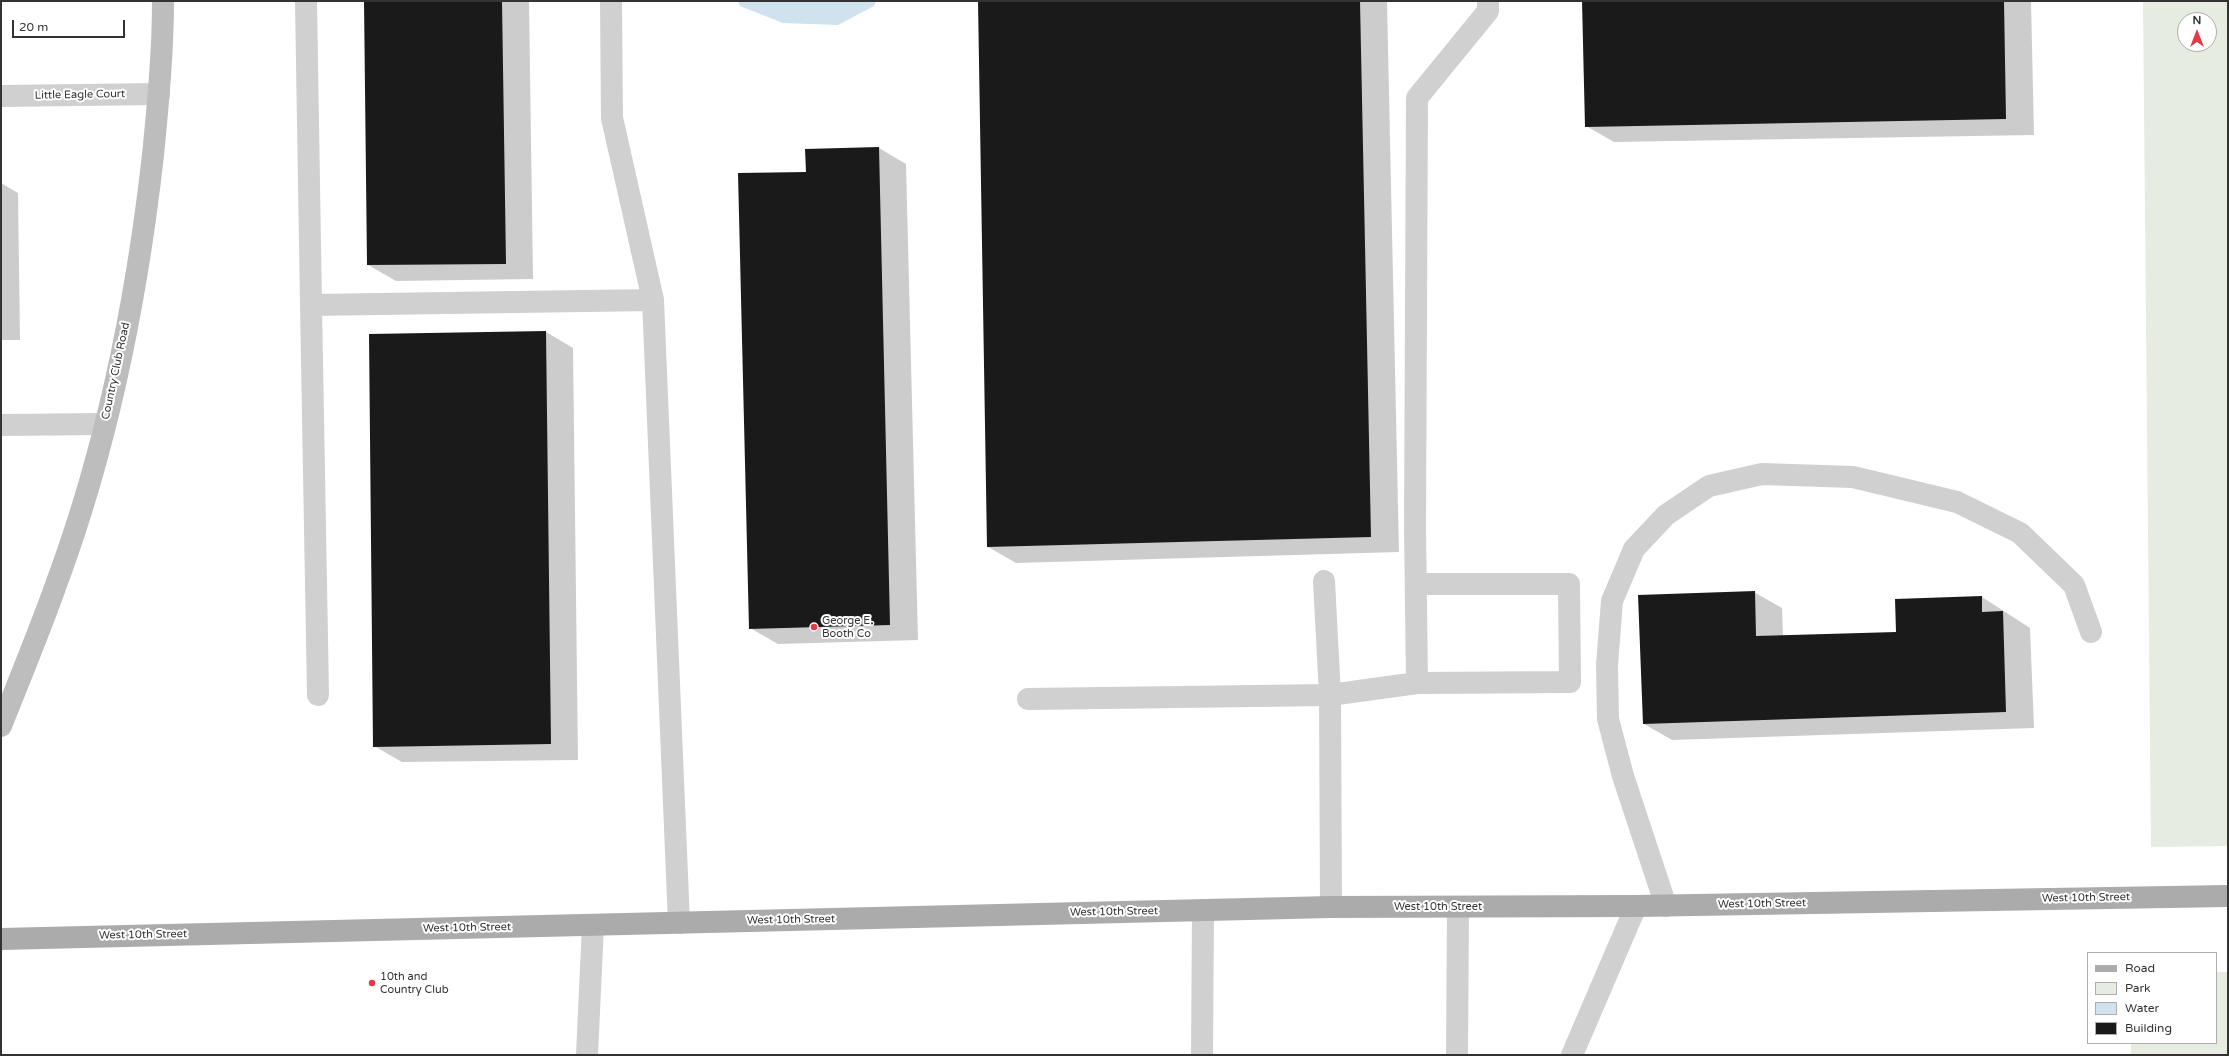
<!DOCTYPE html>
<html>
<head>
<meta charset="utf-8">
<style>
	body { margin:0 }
	#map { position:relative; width:2229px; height:1056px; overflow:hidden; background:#fff; font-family:"Varela Round",sans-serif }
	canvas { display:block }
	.frame { position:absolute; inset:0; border:2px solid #333; pointer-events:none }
	.legend { position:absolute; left:2087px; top:952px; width:130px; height:92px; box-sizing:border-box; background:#fff; border:1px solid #adadad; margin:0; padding:5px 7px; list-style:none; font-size:12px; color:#333 }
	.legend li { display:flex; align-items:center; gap:8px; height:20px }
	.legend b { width:20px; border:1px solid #adadad }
	.north { position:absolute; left:2177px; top:12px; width:40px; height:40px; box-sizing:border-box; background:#fff; border:1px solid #adadad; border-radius:50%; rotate:0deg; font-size:11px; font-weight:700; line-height:16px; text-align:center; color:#333 }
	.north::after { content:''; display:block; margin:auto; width:14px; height:18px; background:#e63946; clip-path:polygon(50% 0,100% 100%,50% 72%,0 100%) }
	.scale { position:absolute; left:12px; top:20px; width:113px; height:18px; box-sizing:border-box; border:2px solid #333; border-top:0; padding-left:5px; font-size:12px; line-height:14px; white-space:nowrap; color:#333; -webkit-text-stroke:3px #fff; paint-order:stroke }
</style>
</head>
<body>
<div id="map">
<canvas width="2229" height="1056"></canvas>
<div class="frame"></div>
<ul class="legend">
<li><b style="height:5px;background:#ababab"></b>Road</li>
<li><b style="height:11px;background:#e6ecdf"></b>Park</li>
<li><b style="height:11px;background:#cfe2ee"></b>Water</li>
<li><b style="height:11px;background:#1a1a1a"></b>Building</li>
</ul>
<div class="north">N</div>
<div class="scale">20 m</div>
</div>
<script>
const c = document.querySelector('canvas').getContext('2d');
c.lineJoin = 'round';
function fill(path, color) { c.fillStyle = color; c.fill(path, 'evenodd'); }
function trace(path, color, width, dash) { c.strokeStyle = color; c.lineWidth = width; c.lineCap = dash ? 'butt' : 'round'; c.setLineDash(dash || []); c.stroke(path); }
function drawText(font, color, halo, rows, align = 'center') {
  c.font = font + ' "Varela Round",sans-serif'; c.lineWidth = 4; c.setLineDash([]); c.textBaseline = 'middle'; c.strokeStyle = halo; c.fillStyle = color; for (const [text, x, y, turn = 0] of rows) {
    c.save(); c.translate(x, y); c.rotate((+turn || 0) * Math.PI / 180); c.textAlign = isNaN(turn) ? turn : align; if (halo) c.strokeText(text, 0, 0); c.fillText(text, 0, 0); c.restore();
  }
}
fill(new Path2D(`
	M2143,1h85v845l-77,1zM2185,20h24v24h-24z
	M2216,972h12v83h-97v-12h85z`), '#e6ecdf');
fill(new Path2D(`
	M738,1h138l-2,5 -36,19 -55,-2 -43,-17z`), '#cfe2ee');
fill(new Path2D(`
	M365,1h164l4,278 -137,2 -28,-16z
	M979,1h408l12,551 -383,11 -28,-16z
	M1612,1h419l3,134 -420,7 -28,-16z
	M879,148l27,16 12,476 -140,4 -28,-16 57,-455z
	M1,183l17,10 2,147h-19z
	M546,332l27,16 5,412 -176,2 -28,-16z
	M1754,592l28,16 1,28 114,-3 85,-36 48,31 4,100 -362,12 -28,-16z`), '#0003');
fill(new Path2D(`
	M364,1h138l4,263 -139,1z
	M978,1h382l11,536 -384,10z
	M1582,1h422l2,118 -421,8z
	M879,147l11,478 -141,4 -11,-456 68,-1 -1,-23z
	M546,331l5,413 -178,3 -4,-413z
	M1755,591l1,45 140,-4 -1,-33 87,-3v16l21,-1 3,101 -363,12 -5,-129z`), '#1a1a1a');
trace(new Path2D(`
	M306,1l5,304 342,-5 -41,-182 -1,-117
	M653,300l26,623
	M311,305l7,390
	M1,425l104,-1
	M1416,584h153l1,98 -153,1
	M1028,699l302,-4 -6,-114
	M1666,906l-43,-130 -15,-57 -1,-54 5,-64 22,-52 32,-34 43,-29 53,-12 91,3 104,25 63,31 54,52 17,47
	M1331,907l-1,-212 87,-12 -2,-157 2,-428 71,-87v-10
	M587,1055l6,-130
	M1202,1055l1,-145
	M1457,1055l1,-147
	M1572,1055l64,-149`), '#d0d0d0', 22);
trace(new Path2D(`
	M1,96l158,-2`), '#d0d0d0', 22);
trace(new Path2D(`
	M1,726c19,-48 39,-96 56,-144 50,-135 80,-284 96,-427 5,-51 10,-103 10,-154`), '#bdbdbd', 22);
trace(new Path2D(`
	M1,939l1330,-32 305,-1 592,-10`), '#ababab', 22);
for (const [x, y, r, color] of [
	[814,627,4,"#e63946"],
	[372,983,4,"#e63946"]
]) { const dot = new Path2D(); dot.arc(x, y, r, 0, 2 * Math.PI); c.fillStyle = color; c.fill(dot); trace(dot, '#fff', 1.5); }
drawText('11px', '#333', '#fff', [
	["Little Eagle Court",80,95,-1],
	["Country Club Road",116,371,-78],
	["West 10th Street",2086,898,-1],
	["West 10th Street",1762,904,-1],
	["West 10th Street",1438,907],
	["West 10th Street",1114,912,-1],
	["West 10th Street",791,920,-1],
	["West 10th Street",467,928,-1],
	["West 10th Street",143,935,-1]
]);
drawText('11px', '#333', '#fff', [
	["George E.",822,621],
	["Booth Co",822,634],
	["10th and",380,977],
	["Country Club",380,990]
], 'left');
</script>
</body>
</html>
